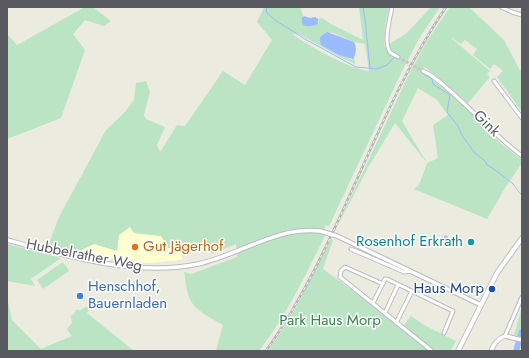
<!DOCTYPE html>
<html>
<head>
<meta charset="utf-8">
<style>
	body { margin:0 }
	#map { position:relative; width:529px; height:358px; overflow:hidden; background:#ebecdf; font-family:Jost,sans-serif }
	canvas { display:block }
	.frame { position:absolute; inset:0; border:8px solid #585a60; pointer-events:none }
</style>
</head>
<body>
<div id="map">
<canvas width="529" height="358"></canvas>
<div class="frame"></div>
</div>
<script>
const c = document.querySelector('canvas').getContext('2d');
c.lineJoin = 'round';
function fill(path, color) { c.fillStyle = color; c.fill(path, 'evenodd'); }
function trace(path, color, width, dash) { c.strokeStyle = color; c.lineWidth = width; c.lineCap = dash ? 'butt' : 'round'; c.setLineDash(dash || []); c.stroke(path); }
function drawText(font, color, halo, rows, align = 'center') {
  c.font = font + ' Jost,sans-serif'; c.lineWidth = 3; c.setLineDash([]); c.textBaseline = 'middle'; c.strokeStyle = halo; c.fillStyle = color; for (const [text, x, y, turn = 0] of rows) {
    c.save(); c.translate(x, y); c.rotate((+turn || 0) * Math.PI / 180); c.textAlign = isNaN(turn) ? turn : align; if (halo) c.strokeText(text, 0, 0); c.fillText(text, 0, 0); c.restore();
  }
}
fill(new Path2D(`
	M130,227l4,6 27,3 7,12 13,2 1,10 -33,3 -31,-3 -41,-8 17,-8 25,-9z`), '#fefed1');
fill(new Path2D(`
	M85,7h8l18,14 -7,5 -19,-6 -12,14 12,16 -24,68 -54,21v-105l10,11z
	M264,7h36l7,20c5,0 9,-1 12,-5l-1,-3 4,-1 9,6 32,16 -4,-33h30l-4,18 -1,22 23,-14 24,-26h9l-20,30 -18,34 -73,155 -4,-1v11c-20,40 -39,80 -66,115h-43l7,-26c-9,-5 -26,-14 -31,-22 -6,-9 -6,-21 -8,-31l7,2 46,-17 -1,-13 -24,10 -4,-8 -27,4 -13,-2 -7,-12 -27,-3 -4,-6 -11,8 -2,16 -23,-7 -17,8 -29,-6 11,-29 47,-87 18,-17 10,-13 2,-17 10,-2 4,11 -6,23 2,4 19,8 -8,18 3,7 17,-27 8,1 38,-55 22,14 27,-45 -15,-18zM331,32l23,10 11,2 4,27c-20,-2 -60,-25 -77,-37h7l41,23 15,7 -1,-6 -3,1 -28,-13z
	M450,7h19l35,33 18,34v38l-25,-35 6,-6 -9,-7 -4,5 -17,-14 4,-6 -12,-9 -4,4 -11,-7 40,34 -3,3 3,3 -22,26 -43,-36 -3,4 54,45 24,27 22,17v3l-17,25 -18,31 -73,-30 5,-4 8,-22 -32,-40 -26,43 -32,61 72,-153 18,-33zM418,88l19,12 11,15 -15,10 5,33 -11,5 -25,-42z
	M331,239l2,1 -10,29 49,36 50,40 2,-3 -21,-16 8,-10 13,9 32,16 -6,10h-182l19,-28 12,-21z
	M7,244l54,14 -30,21 4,7 -28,-5z
	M63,262l6,9 -26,18 -6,-9z
	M7,297l5,23 29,29 31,-13 -5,-7 5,-6 -1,-7 3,-2 2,-4h5l12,-8 -6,11 47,38h-127z
	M522,307v30l-8,-2z`), '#bae4c4');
fill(new Path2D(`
	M304,16l6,2 5,-1 3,2v5c-7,4 -18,4 -16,-6z
	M327,32l27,10c3,5 2,13 -1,17l-14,-4 -18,-10 -1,-4v-4z
	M446,235l5,6 1,3 -2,3 -5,-1 -4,-3 1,-5z`), '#9bbbff');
trace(new Path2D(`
	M267,7l-1,5 9,8 30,19 51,28 21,2 10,-4 6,-7
	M363,7l3,18v5l4,38
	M425,75l7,4 1,5 17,11 -3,17 11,14 3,8 13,18 12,10 1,3c5,2 23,16 27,20 3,4 4,7 8,10`), '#9bbbff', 1);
trace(new Path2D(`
	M516,351l6,-19`), '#9bbbff', 6);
trace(new Path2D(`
	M398,57l25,14`), '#c6c8bf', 3, [3, 1.5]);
const minor = new Path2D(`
	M392,7c-2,11 -9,35 -2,45 2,2 6,4 8,5
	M501,7l11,5 10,3
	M423,71c10,4 17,11 25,18 26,22 47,47 74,67
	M494,81l28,37
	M351,249l53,23 6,-1
	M383,284l-38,-17 -4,4 -1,6 92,74
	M373,303l12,-24h2l66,32 -9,22
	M385,313l13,-28
	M396,323l16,-32
	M505,336l17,-39`);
const tertiary = new Path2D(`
	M337,236l144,69
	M7,240c59,16 130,37 191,24 42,-9 79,-38 122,-33
	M491,351c3,-7 6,-12 14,-15l17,4`);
const secondary = new Path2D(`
	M458,351l39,-78 25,-35`);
trace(minor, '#babbc1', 5);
trace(tertiary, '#babbc1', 5.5);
trace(secondary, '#bcbdc6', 6);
trace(minor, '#fff', 3);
trace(tertiary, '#fff', 3.5);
trace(secondary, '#fff', 4);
const rail = new Path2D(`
	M266,351c75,-106 107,-236 180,-344`);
trace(rail, '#b5b6b6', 2.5);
trace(rail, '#fff', 1, [3]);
const tertiaryBridge = new Path2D(`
	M320,231l17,5`);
trace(tertiaryBridge, '#babbc1', 5.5, []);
trace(tertiaryBridge, '#fff', 3.5);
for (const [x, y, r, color] of [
	[471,242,4,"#0f9aa8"],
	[135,247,4,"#e8710a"],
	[492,289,4,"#1a4fb4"],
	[80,296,4,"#3f7fe0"]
]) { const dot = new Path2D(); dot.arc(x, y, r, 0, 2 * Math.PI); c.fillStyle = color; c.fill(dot); trace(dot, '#fff', 1.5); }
drawText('15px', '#585a60', '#fff', [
	["Gink",486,124,45],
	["Hubbelrather Weg",84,256,11]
]);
drawText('15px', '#0d838f', '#fff', [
	["Rosenhof Erkrath",463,242]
], 'right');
drawText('15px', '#c56008', '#fff', [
	["Gut Jägerhof",143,247]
], 'left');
drawText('15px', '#366cbe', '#fff', [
	["Henschhof,",88,287],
	["Bauernladen",88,304]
], 'left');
drawText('15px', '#164399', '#fff', [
	["Haus Morp",484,289]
], 'right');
drawText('15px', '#33854b', '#fff', [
	["Park Haus Morp",330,321]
]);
</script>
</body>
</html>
